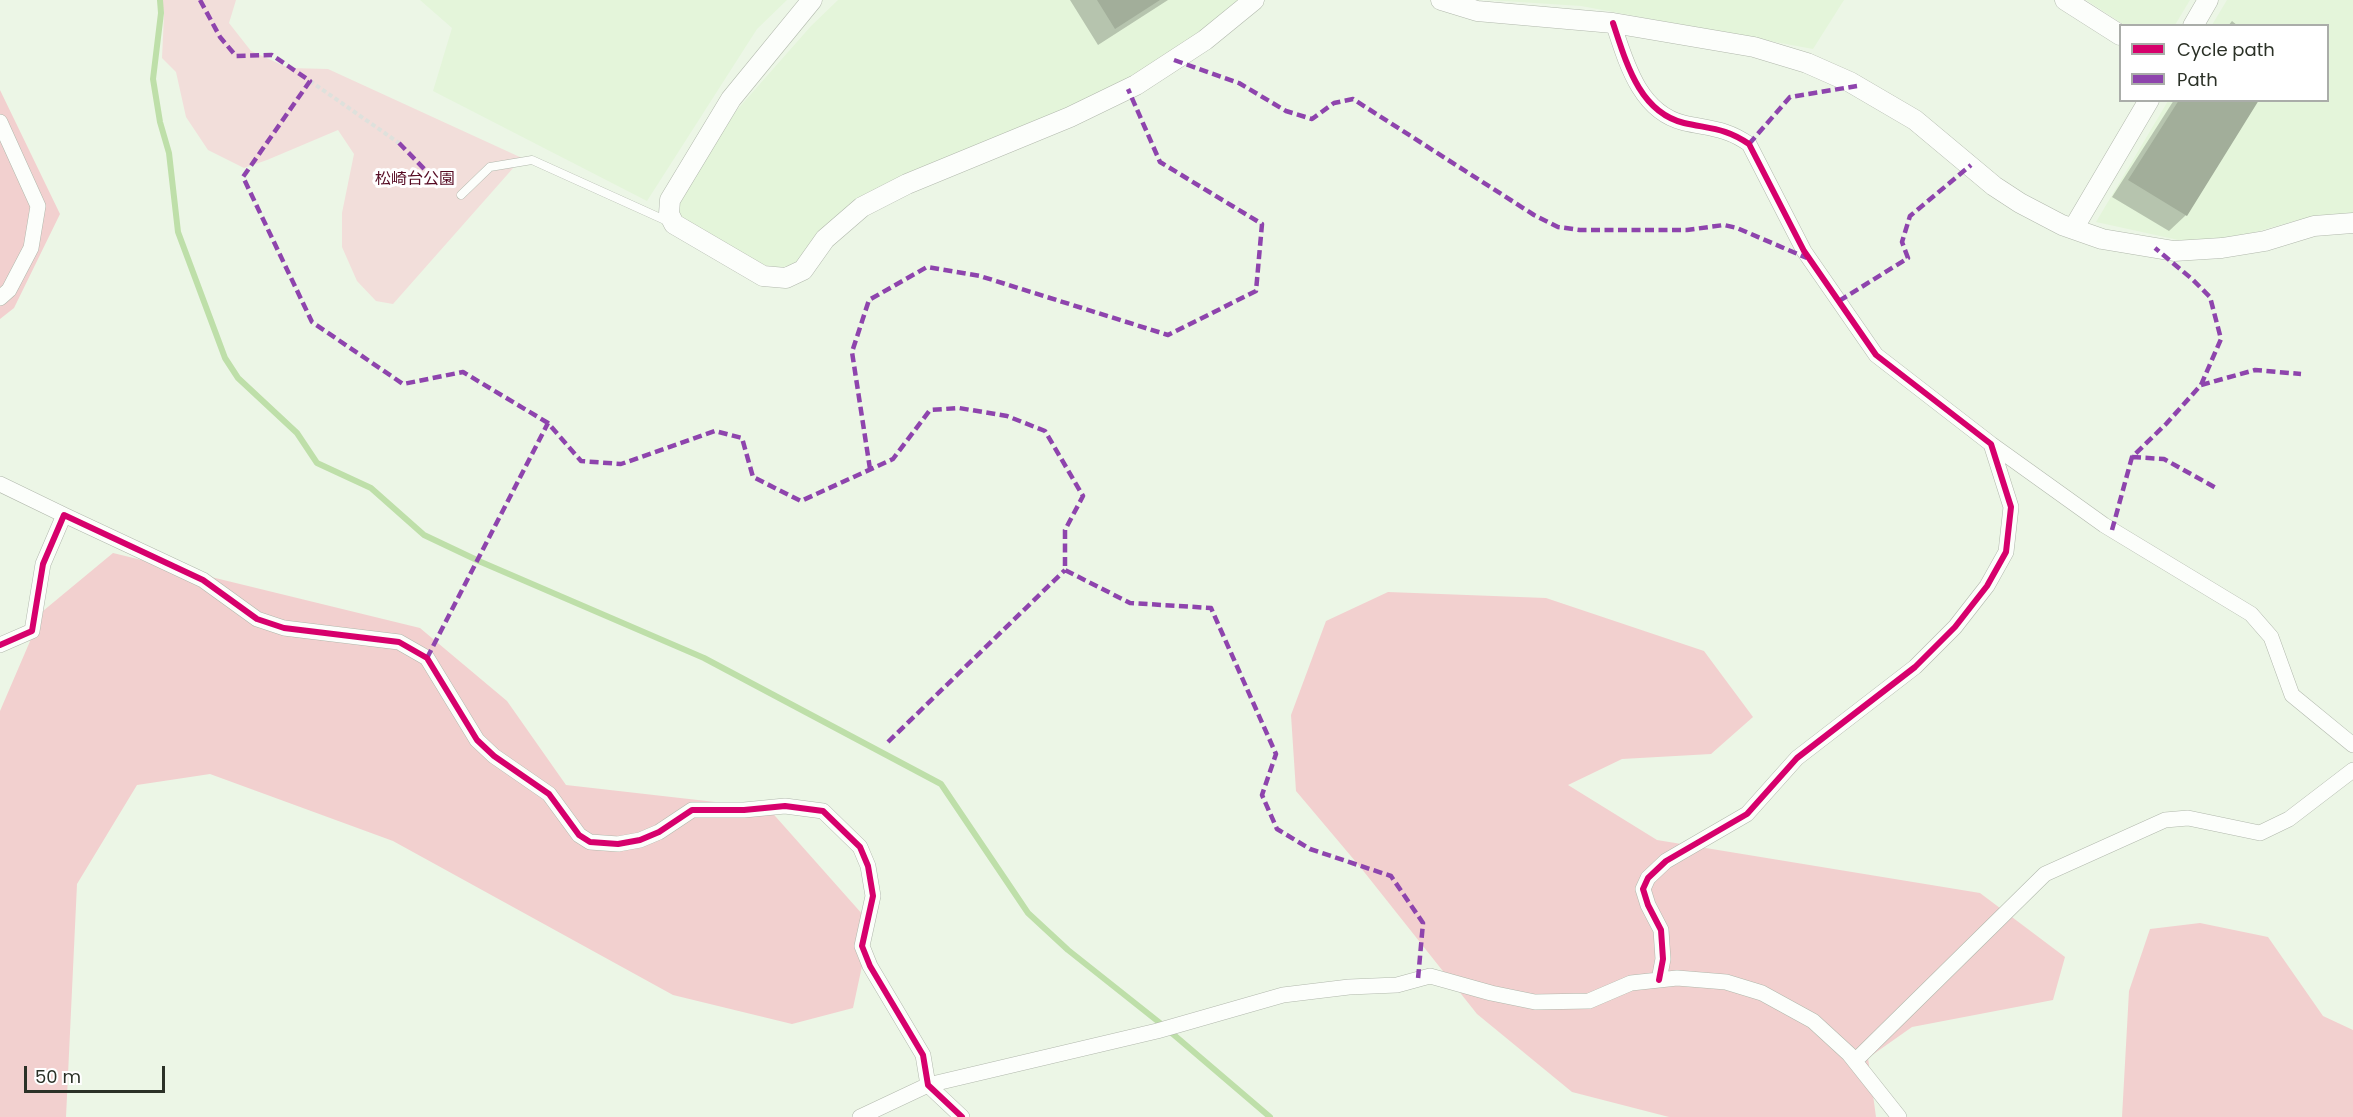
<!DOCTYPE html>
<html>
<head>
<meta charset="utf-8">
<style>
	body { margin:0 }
	#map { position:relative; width:2353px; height:1117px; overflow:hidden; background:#ecf6e6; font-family:Poppins,sans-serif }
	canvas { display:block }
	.legend { position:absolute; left:2119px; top:24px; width:210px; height:78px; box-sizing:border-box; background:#fff; border:2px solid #aaada9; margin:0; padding:8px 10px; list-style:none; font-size:18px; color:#2b3127 }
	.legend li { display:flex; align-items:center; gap:12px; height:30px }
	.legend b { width:30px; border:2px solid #aaada9 }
	.scale { position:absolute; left:24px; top:1066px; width:141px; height:27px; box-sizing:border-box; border:3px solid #2b3127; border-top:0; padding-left:8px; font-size:18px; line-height:21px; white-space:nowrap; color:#2b3127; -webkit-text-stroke:4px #fff; paint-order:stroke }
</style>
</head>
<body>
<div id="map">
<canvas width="2353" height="1117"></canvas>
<ul class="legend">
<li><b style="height:8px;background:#d6006c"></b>Cycle path</li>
<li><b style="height:8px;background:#8e44ad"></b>Path</li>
</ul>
<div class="scale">50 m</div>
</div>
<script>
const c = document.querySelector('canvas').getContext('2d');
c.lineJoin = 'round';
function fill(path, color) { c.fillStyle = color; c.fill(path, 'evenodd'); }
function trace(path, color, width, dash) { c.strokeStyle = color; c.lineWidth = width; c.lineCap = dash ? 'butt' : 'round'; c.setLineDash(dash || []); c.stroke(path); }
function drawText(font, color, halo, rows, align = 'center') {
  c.font = font + ' Poppins,"Noto Sans JP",sans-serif'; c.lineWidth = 6; c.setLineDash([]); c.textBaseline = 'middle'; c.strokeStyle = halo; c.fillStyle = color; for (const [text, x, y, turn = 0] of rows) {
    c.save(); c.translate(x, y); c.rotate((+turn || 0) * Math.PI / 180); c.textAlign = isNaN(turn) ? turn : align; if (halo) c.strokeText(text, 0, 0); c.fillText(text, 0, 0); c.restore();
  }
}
fill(new Path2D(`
	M420,0h367l-30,29 -110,172 -214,-110 19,-63z
	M838,0h402l-16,15 -96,68 -226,95 -103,85 -19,5 -16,-3 -82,-44 -4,-10 1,-12 57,-88 75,-85z
	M1488,0h356l-31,49 -232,-43z
	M2086,0h104l-15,25 -49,1z
	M2227,0h126v218l-55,2 -64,18 -51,3 -87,-19 72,-121 160,-1v-74l-116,-1z`), '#e4f5da');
fill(new Path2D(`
	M162,0h74l-7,23 22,28 38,17 39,1 194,89 -129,146 -17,-3 -19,-20 -15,-34v-34l12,-59 -16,-24 -71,30 -23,8 -36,-18 -22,-33 -10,-45 -14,-14 2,-43z`), '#f2deda');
fill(new Path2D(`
	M0,90l60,124 -46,94 -14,11z
	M113,553l307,75 87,73 59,84 202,23 103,116 -18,84 -61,16 -119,-29 -280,-154 -183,-67 -73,11 -60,99 -11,233h-66v-406l43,-100z
	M1388,592l158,6 158,53 49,66 -42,37 -89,5 -54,26 89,55 323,53 85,64 -12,43 -141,27 -44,31 8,59h-207l-97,-25 -95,-78 -116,-146 -65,-77 -5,-76 35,-94z
	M2200,923l68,14 55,79 30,14v87h-231l7,-126 21,-62z`), '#f2d0cf');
fill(new Path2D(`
	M1070,0h98l-70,45z
	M2232,21l6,5h-10z
	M2174,100h83l-71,115 -17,16 -57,-34z`), '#0003');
trace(new Path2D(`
	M160,0l1,13 -8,66 7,43 9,31 9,79 47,126 13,20 59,55 20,30 54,25 53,47 57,27 223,96 237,126 87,129 40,37 92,73 110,94`), '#bedfa9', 6);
fill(new Path2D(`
	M1097,0h63l-45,29z
	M2179,100h80l-72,116 -59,-36z`), '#a2ae9a');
const service = new Path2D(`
	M461,195l29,-28 42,-7 135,61`);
const minor = new Path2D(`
	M1613,23c13,39 26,89 71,100 27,6 42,5 65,21l55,107 72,104 115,89 20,63 -5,45 -19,34 -32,41 -40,40 -118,91 -50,56 -81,47 -18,17 -5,11 5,16 13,25 2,29 -4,21
	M0,122l38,84 -7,42 -22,42 -9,8
	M1991,444l113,81 147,89 20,23 21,58 61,50
	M0,484l64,31
	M0,645l32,-14 11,-67 21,-49 139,65 54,39 27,9 115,14 28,16 50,82 17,16 55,38 30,41 11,7 28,2 22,-4 19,-8 33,-22h52l41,-4 38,5 37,36 8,19 5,30 -11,50 8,20 53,89 5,30 34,32
	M1855,1061l190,-187 120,-54 23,-2 72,15 29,-14 64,-49
	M860,1117l68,-32 229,-54 126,-36 66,-8 48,-2 33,-9 61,17 44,9 54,-1 42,-18 28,-3 18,-2 49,4 36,11 51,28 36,33 50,63`);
const tertiary = new Path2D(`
	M812,0l-81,99 -61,101 -1,14 5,10 89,52 23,2 17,-8 22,-31 37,-32 45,-23 163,-67 66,-32 69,-45 49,-40
	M1441,0l36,11 136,12 141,24 53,16 43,19 65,38 79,66 26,17 42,22 40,14 72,12 48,-3 43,-7 49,-15 39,-3
	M2065,0l55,35
	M2193,26l15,-26
	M2073,229l76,-129`);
trace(service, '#b1b8ac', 9);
trace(minor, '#b1b8ac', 16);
trace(tertiary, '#b1b8ac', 21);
trace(new Path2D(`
	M310,81l89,62`), '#dee1dc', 4, [4.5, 3]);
trace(service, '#fcfefb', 8);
trace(minor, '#fcfefb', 15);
trace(tertiary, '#fcfefb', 20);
trace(new Path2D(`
	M200,0l20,37 16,19 36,-1 38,26 -67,96 69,145 91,62 60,-12 85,51 33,38 40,3 94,-33 27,7 11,39 48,24 92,-42 37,-49 29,-2 48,8 38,15 38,65 -18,34v40l65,33 81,5 65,146 -14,41 15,34 33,20 81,27 32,47 -5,56
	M1174,60l65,23 47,28 26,8 22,-16 19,-4 181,116 24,12 22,3h107l37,-5 13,3 70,30
	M399,143l35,36
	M1749,144l41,-47 67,-11
	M1839,301l69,-43 -6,-16 8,-26 61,-51
	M2201,385l54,-15 46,4
	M2132,457l32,2 52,29
	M870,469l-18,-117 17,-52 58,-33 53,9 188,59 88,-44 6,-67 -102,-62 -32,-73
	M2112,530l20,-73 34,-33 35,-39 20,-46 -11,-42 -18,-18 -37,-31
	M427,658l121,-235
	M888,742l177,-172`), '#8e44ad', 4.5, [9, 4.5]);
trace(new Path2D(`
	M1613,23c13,39 26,89 71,100 27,6 42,5 65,21l55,107 72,104 115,89 20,63 -5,45 -19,34 -32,41 -40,40 -118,91 -50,56 -81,47 -18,17 -5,11 5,16 13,25 2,29 -4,21
	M0,645l32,-14 11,-67 21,-49 139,65 54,39 27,9 115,14 28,16 50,82 17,16 55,38 30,41 11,7 28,2 22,-4 19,-8 33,-22h52l41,-4 38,5 37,36 8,19 5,30 -11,50 8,20 53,89 5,30 34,32`), '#d6006c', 6);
drawText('16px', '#560b23', '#fff', [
	["松崎台公園",415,180]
]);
</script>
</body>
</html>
